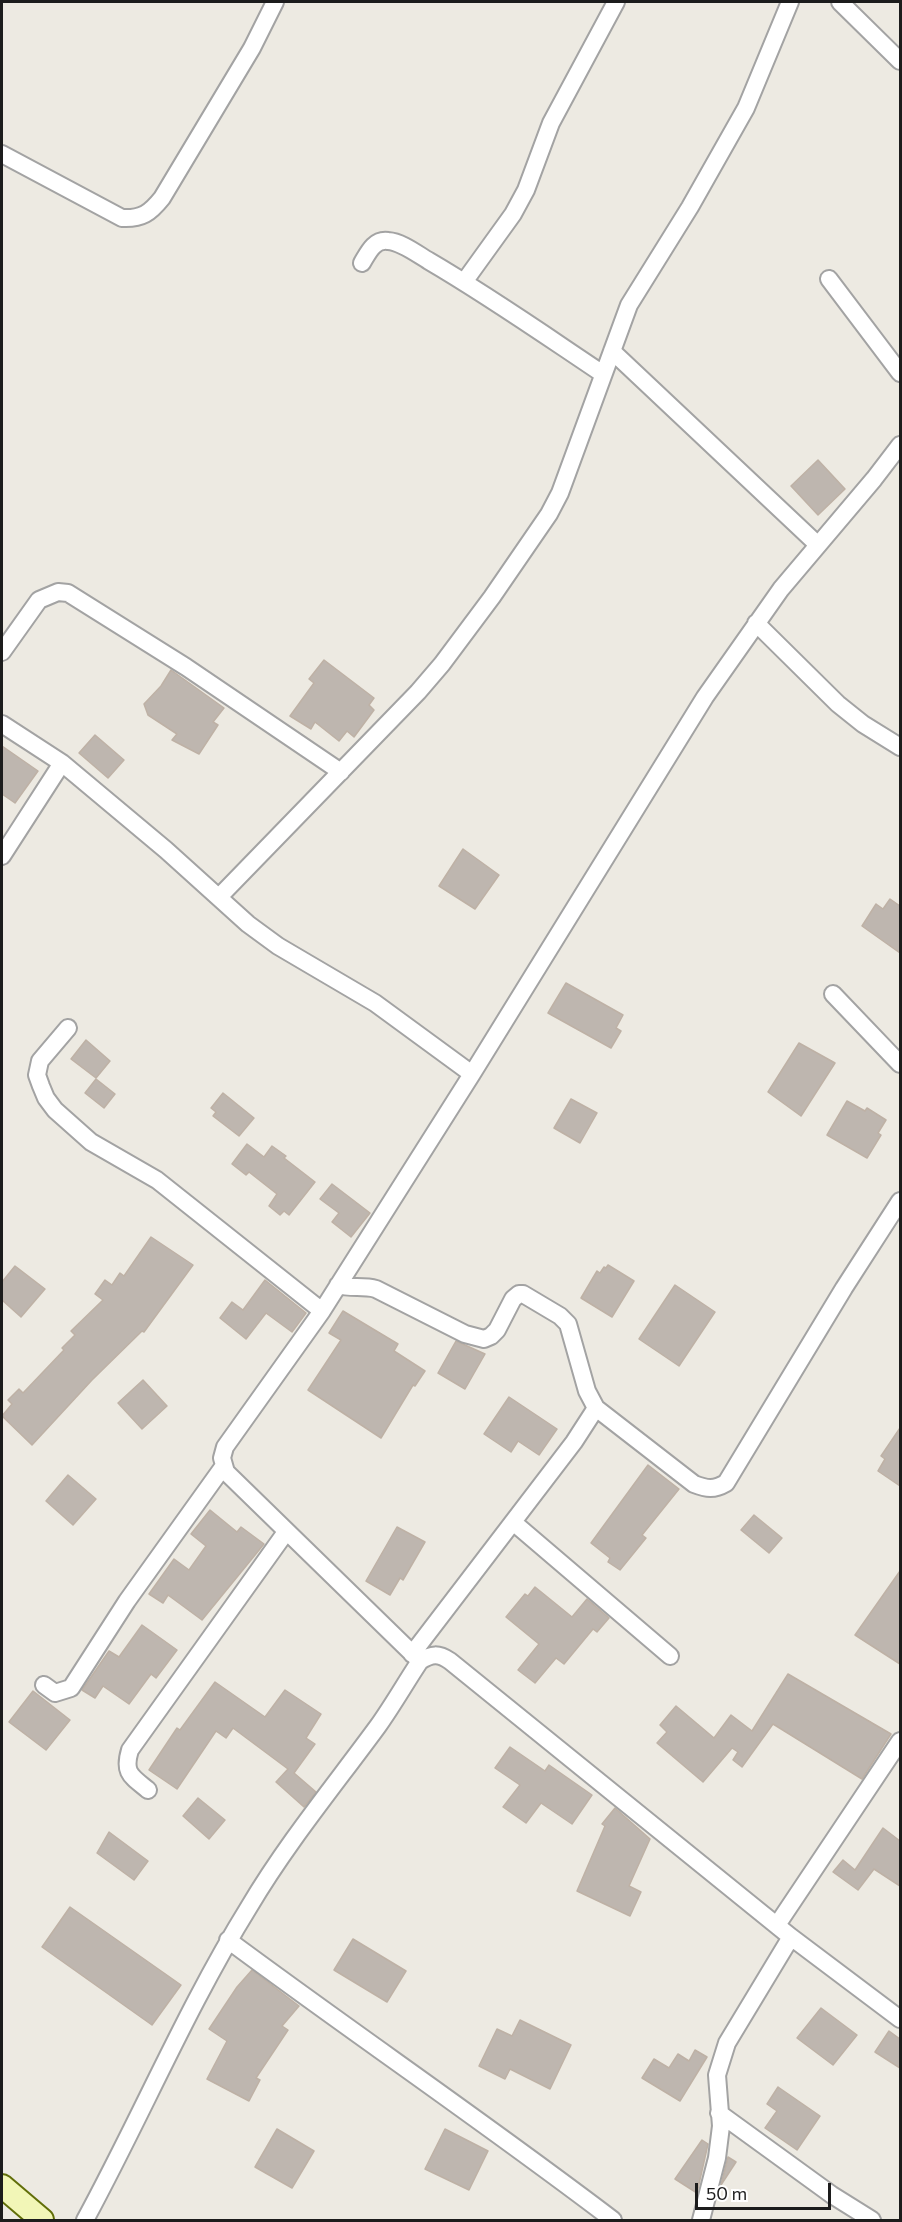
<!DOCTYPE html>
<html>
<head>
<meta charset="utf-8">
<style>
	body { margin:0 }
	#map { position:relative; width:902px; height:2222px; overflow:hidden; background:#edeae2; font-family:Commissioner,sans-serif }
	canvas { display:block }
	.frame { position:absolute; inset:0; border:3px solid #1c1c1c; pointer-events:none }
	.scale { position:absolute; left:695px; top:2183px; width:136px; height:27px; box-sizing:border-box; border:3px solid #1c1c1c; border-top:0; padding-left:8px; font-size:18px; line-height:21px; white-space:nowrap; color:#1c1c1c; -webkit-text-stroke:4px #fff; paint-order:stroke }
</style>
</head>
<body>
<div id="map">
<canvas width="902" height="2222"></canvas>
<div class="frame"></div>
<div class="scale">50 m</div>
</div>
<script>
const c = document.querySelector('canvas').getContext('2d');
c.lineJoin = 'round';
function fill(path, color) { c.fillStyle = color; c.fill(path, 'evenodd'); }
function trace(path, color, width, dash) { c.strokeStyle = color; c.lineWidth = width; c.lineCap = dash ? 'butt' : 'round'; c.setLineDash(dash || []); c.stroke(path); }
const building = new Path2D(`
	M818,460l27,29 -27,26 -27,-29z
	M324,660l50,38 -5,7 5,5 -20,27 -7,-6 -8,10 -24,-19 -4,7 -21,-13 24,-33 -5,-4z
	M171,670l53,38 -11,14 5,3 -19,29 -27,-14 5,-6 -29,-19 -4,-11 17,-18z
	M95,735l29,25 -16,18 -29,-25z
	M2,746l36,25 -23,32 -13,-9z
	M463,849l36,26 -24,34 -36,-23z
	M890,899l10,7v47l-38,-27 14,-22 7,5z
	M566,983l57,32 -7,13 5,3 -10,17 -63,-35z
	M86,1040l24,21 -14,17 -25,-19z
	M799,1043l36,20 -34,53 -33,-24z
	M96,1079l19,15 -11,14 -19,-15z
	M223,1093l31,25 -15,18 -26,-20 3,-4 -5,-4z
	M571,1099l26,14 -17,30 -26,-15z
	M847,1101l18,10 2,-3 19,12 -8,13 3,2 -14,23 -40,-23z
	M247,1144l17,13 8,-11 14,10 -2,2 31,24 -26,33 -5,-4 -4,4 -11,-9 8,-12 -28,-22 -3,3 -14,-11z
	M332,1184l38,29 -19,24 -19,-15 7,-9 -19,-14z
	M151,1237l42,28 -49,67 -2,-1 -50,49 -60,65 -30,-29 10,-12 -4,-4 11,-11 4,4 41,-43 -2,-2 13,-13 -4,-4 32,-31 -8,-6 10,-14 7,5 8,-12 4,3z
	M608,1265l26,16 -22,36 -31,-19 16,-27 3,2 4,-6 2,1z
	M15,1266l30,23 -24,28 -19,-17v-18z
	M265,1280l41,33 -14,19 -26,-19 -20,26 -26,-21 12,-16 11,8z
	M675,1285l40,27 -36,54 -40,-27z
	M343,1311l55,33 -4,7 31,20 -10,15 -2,-1 -32,53 -73,-48 33,-50 -12,-7z
	M456,1341l29,13 -20,35 -27,-16z
	M143,1380l24,26 -25,23 -24,-26z
	M509,1397l48,32 -18,26 -21,-14 -7,11 -27,-18z
	M900,1428v58l-22,-15 7,-12 -4,-3z
	M648,1465l31,24 -37,46 4,3 -26,32 -12,-8 2,-4 -19,-15z
	M68,1475l28,24 -23,26 -27,-24z
	M210,1510l27,22 4,-5 23,17 -62,76 -34,-25 -5,8 -14,-9 25,-35 15,11 17,-24 -15,-12z
	M754,1515l28,23 -13,15 -28,-23z
	M397,1527l28,15 -22,38 -3,-2 -10,17 -24,-14z
	M900,1571v93l-45,-29z
	M535,1587l37,30 15,-18 22,19 -12,14 -4,-3 -29,35 -8,-6 -21,25 -17,-13 21,-26 -33,-27 19,-23 3,2z
	M142,1625l35,25 -21,28 -5,-4 -22,30 -26,-18 -8,12 -13,-8 27,-39 10,6z
	M788,1674l103,60 -29,45 -89,-55 -31,43 -9,-7 5,-8 -6,-4 -29,34 -46,-39 10,-11 -7,-7 16,-19 38,32 17,-23 21,16z
	M215,1682l50,35 20,-27 36,24 -15,24 9,6 -21,29 22,19 -12,15 -28,-25 12,-13 -55,-41 -7,10 -10,-7 -39,58 -28,-19 28,-42 3,2z
	M33,1691l37,29 -24,30 -37,-28z
	M510,1747l35,24 4,-6 43,30 -20,29 -31,-21 -15,20 -23,-16 17,-22 -25,-17z
	M198,1798l27,22 -16,19 -26,-23z
	M615,1808l35,31 -21,47 12,6 -11,24 -53,-25 28,-65 -3,-2z
	M883,1828l17,13v45l-26,-17 -16,21 -25,-18 10,-12 12,10z
	M109,1832l39,29 -14,19 -37,-27z
	M70,1907l111,78 -29,40 -110,-78z
	M353,1939l53,32 -19,31 -53,-32z
	M252,1970l47,36 -17,20 6,4 -32,48 4,2 -11,21 -42,-22 20,-38 -18,-12 28,-42z
	M821,2008l36,27 -24,30 -36,-27z
	M520,2020l51,25 -21,44 -40,-20 -5,10 -26,-13 18,-37 15,7z
	M889,2031l11,8v29l-25,-16z
	M695,2050l12,7 -27,44 -38,-23 12,-19 15,9 9,-14 11,7z
	M778,2087l42,29 -23,34 -32,-22 12,-17 -10,-7z
	M277,2129l37,22 -22,37 -37,-21z
	M445,2129l43,22 -19,39 -44,-21z
	M702,2140l6,4 -11,49 -22,-14z
	M728,2157l8,5 -15,23z`);
fill(building, '#beb6af');
trace(building, '#beb1a5', 1.5);
const street = new Path2D(`
	M840,2l60,59
	M2,154l120,64c20,1 28,-5 40,-20l90,-150 23,-46
	M362,263c6,-10 12,-24 26,-22 14,1 29,13 41,20 60,35 117,75 174,113
	M829,279l71,94
	M464,282l49,-68 13,-24 25,-67 65,-121
	M612,351l206,194
	M756,623l82,81 25,20 37,23
	M2,652l37,-52 19,-8 10,1 118,74 155,105
	M2,724l60,39 104,87 82,74 30,22 97,57 97,71
	M2,856l60,-93
	M219,897l199,-205 24,-28 50,-67 57,-83 11,-21 69,-188 61,-98 56,-99 44,-106
	M833,994l67,70
	M68,1028l-28,33 -3,14 4,11 5,12 9,12 36,32 66,38 165,131
	M338,1285c13,4 25,0 38,4l89,45 19,5 7,-3 6,-6 16,-31 6,-5h4l37,22 8,8 19,67 9,17
	M513,1522l157,134
	M412,1654l162,-212 22,-34 98,76c13,5 20,6 32,-1l118,-195 56,-87
	M420,1661l-194,-189 -4,-14 3,-11 97,-136 150,-237 233,-377 76,-108 93,-110 26,-34
	M44,1685l11,8 16,-5 56,-87 96,-134
	M148,1790c-17,-14 -25,-17 -18,-40l156,-218
	M777,1925l123,-184
	M228,1940c128,95 259,184 385,280
	M719,2113l113,82 40,25
	M85,2220c56,-103 102,-213 164,-313 38,-64 85,-121 129,-181 15,-21 28,-44 42,-65 12,-7 18,-8 30,0l341,276 109,82
	M701,2220l16,-62 4,-32 -4,-51 10,-32 64,-106`);
const secondary = new Path2D(`
	M2,2186l40,34`);
trace(street, '#a3a3a3', 20);
trace(secondary, '#616e09', 26);
trace(street, '#fff', 16);
trace(secondary, '#f2f6b7', 22);
</script>
</body>
</html>
